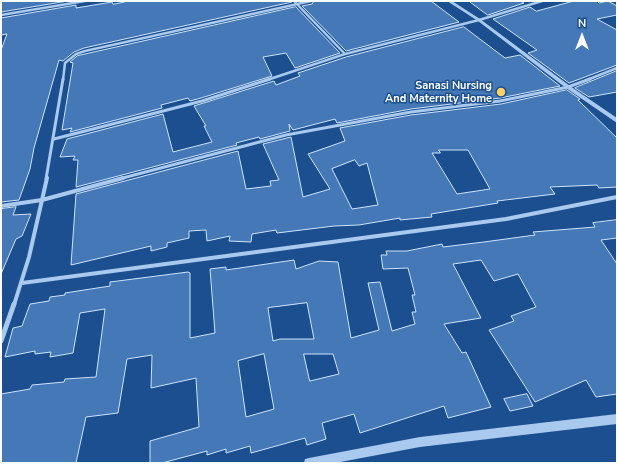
<!DOCTYPE html>
<html>
<head>
<meta charset="utf-8">
<style>
	body { margin:0 }
	#map { position:relative; width:618px; height:464px; overflow:hidden; background:#1b4f8f; font-family:"Nunito Sans",sans-serif }
	canvas { display:block }
	.frame { position:absolute; inset:0; border:2px solid #fff; pointer-events:none }
	.north { position:absolute; left:562px; top:16px; width:40px; height:40px; -webkit-text-stroke:3px #1b4f8f; paint-order:stroke; rotate:0deg; font-size:11px; font-weight:700; line-height:16px; text-align:center; color:#fff }
	.north::after { content:''; display:block; margin:auto; width:14px; height:18px; background:#fff; clip-path:polygon(50% 0,100% 100%,50% 72%,0 100%) }
</style>
</head>
<body>
<div id="map">
<canvas width="618" height="464"></canvas>
<div class="frame"></div>
<div class="north">N</div>
</div>
<script>
const c = document.querySelector('canvas').getContext('2d');
c.lineJoin = 'round';
function fill(path, color) { c.fillStyle = color; c.fill(path, 'evenodd'); }
function trace(path, color, width, dash) { c.strokeStyle = color; c.lineWidth = width; c.lineCap = dash ? 'butt' : 'round'; c.setLineDash(dash || []); c.stroke(path); }
function drawText(font, color, halo, rows, align = 'center') {
  c.font = font + ' "Nunito Sans",sans-serif'; c.lineWidth = 3; c.setLineDash([]); c.textBaseline = 'middle'; c.strokeStyle = halo; c.fillStyle = color; for (const [text, x, y, turn = 0] of rows) {
    c.save(); c.translate(x, y); c.rotate((+turn || 0) * Math.PI / 180); c.textAlign = isNaN(turn) ? turn : align; if (halo) c.strokeText(text, 0, 0); c.fillText(text, 0, 0); c.restore();
  }
}
const building = new Path2D(`
	M1,1h67l-67,11z
	M129,1h162l1,1 -208,46 -10,4 -11,9 -4,-1 -25,88 -4,21 -11,31 -18,2v-152l6,-16 -6,1v-17l75,-13v3l36,-6 1,2z
	M314,1h117l28,21 -113,29 -44,-45 10,-2z
	M469,1h51l4,2 -36,12z
	M574,1h23l2,2 9,-2 9,5v9l-20,4 20,11v35l-48,18 -41,-30 9,-3 -44,-31 37,-12 6,4z
	M296,7l44,46 -45,15 -9,-15 -23,4 9,19 -71,22 -11,3 -2,-3 -27,7 1,3 -92,24 2,-4 -10,2 11,-67 -3,-1 7,-6z
	M464,27l41,31 15,-3 40,31 -60,12 -89,11 -74,14 -2,-4 -42,11 -4,-6 1,7 -30,8 -1,-2 -23,6 1,2 -161,42 2,-27h-5l2,-4 -15,1 7,-18 96,-25 10,38 39,-10 -8,-16h2l-12,-20 80,-25 2,4 24,-9 -2,-3 48,-16z
	M617,71v21l-28,5 -14,-9z
	M567,90l13,9 -2,1 39,38v49l-18,1 -2,-3 -47,2 5,7 -58,7 1,2 -67,11 1,3 -32,3v-2l-41,7 -25,1 -57,7 -1,-3 -24,4 -1,8 -22,-1 1,-5 -23,5 -1,-11 -17,1v7l-22,5v4l-16,4v-5l-80,19 5,-71 162,-43 8,38 25,-3 -1,-5 9,-1 -16,-36 28,-7 12,60 27,-8 -22,-35 37,-13 -5,-13 71,-13 90,-11zM439,150h29l22,39 -33,5 -25,-41h8zM355,160l4,6 8,-3 11,42 -26,4 -20,-40z
	M16,207l-3,8 18,-1 -9,22 -6,3 -15,35v-65z
	M617,220v18l-16,2 16,24v130l-21,3 -10,-17 -51,22 -46,-72 25,-9 -3,-5 25,-9 -18,-33 -24,7 -13,-21 -28,4 28,54 -37,6 18,29 4,-1 25,55 -43,11 -4,-12 -84,27 -6,-19 -32,9 4,16 -19,6 -2,-7 -54,15 -1,-7 -24,7v-4l-19,6v-4l-45,12h-12v-22l49,-14 -3,-49 -45,10 1,-33 -25,4 -9,54 -32,4 -10,46h-75v-69l29,-5 2,-4 32,-3 1,-3 31,-2 9,-68 -25,4 -7,40 -23,4 1,-5 -16,2v-3l-30,6 8,-29 9,-2 8,-22 19,-3 1,-4 15,-2v-2l45,-7v-4l78,-10 2,1v65l25,-5 -5,-64 16,-2v3l68,-10 2,9 23,-8 19,1 13,76 28,-8 -11,-47 12,-1 12,49 23,-7 -3,-12h4l-4,-17h3l-7,-27 -25,1 -2,-14h6l-1,-4h21l35,-7 1,3 41,-5 51,-7 -2,-3 62,-5 -2,-4zM307,303l7,36h-34l-7,2 -5,-33zM264,354l10,55 -28,8 -8,-56zM304,354h29l6,20 -29,7z
	M527,394l6,12 -23,5 -6,-12z`);
fill(building, '#4478b7');
trace(building, '#cfe3fa', 1);
trace(new Path2D(`
	M294,1l51,53
	M1,15l84,-14
	M63,80l2,-17 11,-9 9,-3 226,-50
	M267,80l78,-26 134,-34 63,-19
	M587,80l30,-12`), '#a9c9ee', 2.5);
trace(new Path2D(`
	M54,139l148,-38 68,-22
	M46,179l17,-100
	M119,179l167,-44 125,-23 89,-11 68,-14 22,-8`), '#a9c9ee', 3);
trace(new Path2D(`
	M1,206l41,-6 81,-22
	M22,283l484,-64 111,-22
	M14,305l15,-48 18,-79`), '#a9c9ee', 4);
trace(new Path2D(`
	M1,341l13,-37`), '#a9c9ee', 5);
fill(new Path2D(`
	M447,1h5l28,18 90,67 47,32v5l-51,-35 -88,-67z
	M617,414v10l-197,23 -85,16h-31l1,-4 4,-1 111,-21z`), '#a9c9ee');
for (const [x, y, r, color] of [
	[501,92,5,"#ffd166"]
]) { const dot = new Path2D(); dot.arc(x, y, r, 0, 2 * Math.PI); c.fillStyle = color; c.fill(dot); trace(dot, '#1b4f8f', 1.5); }
drawText('bold 11px', '#fff', '#1b4f8f', [
	["Sanasi Nursing",492,86],
	["And Maternity Home",492,99]
], 'right');
</script>
</body>
</html>
